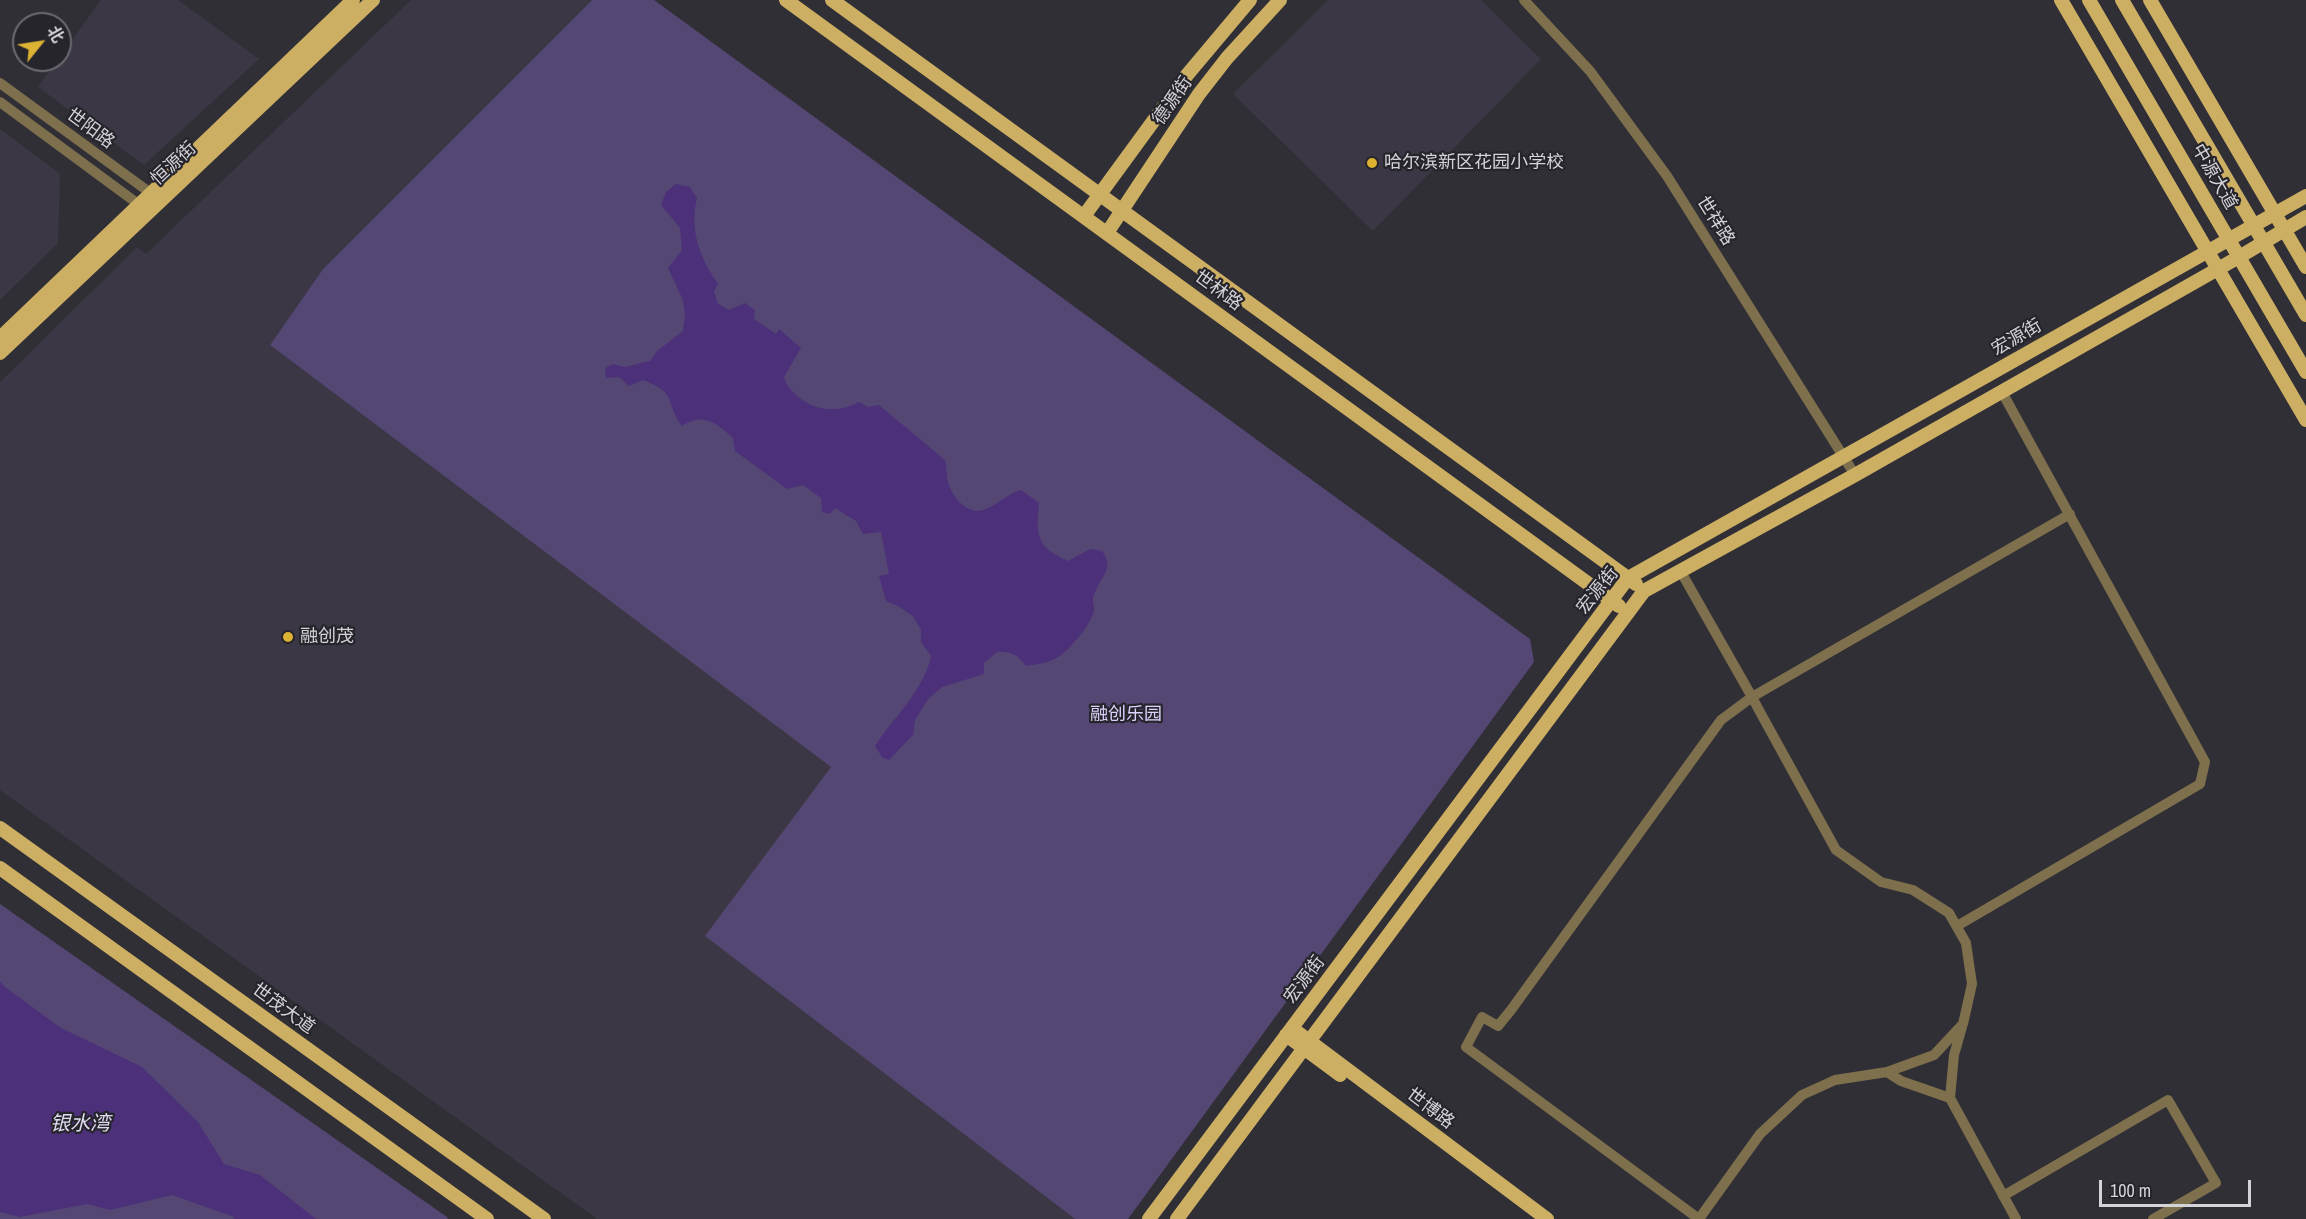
<!DOCTYPE html>
<html>
<head>
<meta charset="utf-8">
<style>
	body { margin:0 }
	#map { position:relative; width:2306px; height:1219px; overflow:hidden; background:#312f36; font-family:"Archivo Narrow","Noto Sans SC",sans-serif }
	canvas { display:block }
	.north { position:absolute; left:12px; top:12px; width:60px; height:60px; box-sizing:border-box; background:#27252c; border:2px solid #6c6b71; border-radius:50%; rotate:60deg; font-size:16px; font-weight:700; line-height:24px; text-align:center; color:#d4d3d8 }
	.north::after { content:''; display:block; margin:auto; width:21px; height:27px; background:#dcb233; clip-path:polygon(50% 0,100% 100%,50% 72%,0 100%) }
	.scale { position:absolute; left:2099px; top:1180px; width:152px; height:27px; box-sizing:border-box; border:3px solid #d4d3d8; border-top:0; padding-left:8px; font-size:18px; line-height:21px; white-space:nowrap; color:#d4d3d8; -webkit-text-stroke:4px #27252c; paint-order:stroke }
</style>
</head>
<body>
<div id="map">
<canvas width="2306" height="1219"></canvas>
<div class="north">北</div>
<div class="scale">100 m</div>
</div>
<script>
const c = document.querySelector('canvas').getContext('2d');
c.lineJoin = 'round';
function fill(path, color) { c.fillStyle = color; c.fill(path, 'evenodd'); }
function trace(path, color, width, dash) { c.strokeStyle = color; c.lineWidth = width; c.lineCap = dash ? 'butt' : 'round'; c.setLineDash(dash || []); c.stroke(path); }
function drawText(font, color, halo, rows, align = 'center') {
  c.font = font + ' "Archivo Narrow","Noto Sans SC",sans-serif'; c.lineWidth = 4.5; c.setLineDash([]); c.textBaseline = 'middle'; c.strokeStyle = halo; c.fillStyle = color; for (const [text, x, y, turn = 0] of rows) {
    c.save(); c.translate(x, y); c.rotate((+turn || 0) * Math.PI / 180); c.textAlign = isNaN(turn) ? turn : align; if (halo) c.strokeText(text, 0, 0); c.fillText(text, 0, 0); c.restore();
  }
}
fill(new Path2D(`
	M101,0h77l81,59 -115,106 -106,-78 20,-27h2v-3z
	M411,0h181l-269,269 -53,76 562,422 -126,169 369,283h-478l-597,-429v-408l137,-135 9,7z
	M1328,0h153l60,59 -168,172 -140,-137z
	M0,129l60,45 -2,69 -58,57z`), '#3b3744');
fill(new Path2D(`
	M592,0h62l876,639 4,23 -406,557h-53l-370,-283 126,-169 -561,-422 53,-76z
	M0,904l447,313 1,2h-448z`), '#554773');
fill(new Path2D(`
	M676,184l14,3 7,11c-8,32 3,60 21,86l-4,8 4,12 11,6 16,-7 10,7 -1,9 22,15 3,-5 22,19 -17,29c2,8 5,10 10,16 18,18 42,21 65,9l9,5 11,-2 66,55c2,8 1,20 5,28 5,12 20,27 33,22 15,-5 22,-15 38,-20l18,13c-3,33 -3,44 29,58l22,-12 12,2c13,18 0,23 -7,41 -4,8 -1,10 -1,18 -1,12 -23,38 -33,45 -10,8 -23,9 -35,11 -8,-11 -16,-15 -29,-14l-13,11v11l-42,13 -13,11 -14,22 -2,15 -24,25 -7,-3 -7,-11c18,-28 50,-57 56,-90l-10,-14v-12l-8,-14 -15,-10 -12,-5 -7,-25 10,-2 -8,-42 -18,2 -7,-13 -21,-13 -5,6 -8,-2 -1,-14 -18,-13 -16,4 -52,-38 -2,-13c-17,-15 -29,-26 -51,-12 -18,-25 -3,-32 -39,-46l-14,6 -10,-9 -13,1 -1,-10 8,-4 12,3 25,-6 7,-10 26,-20 2,-16 -2,-15 -15,-32 14,-18 -2,-22 -19,-23 5,-13z
	M0,981l5,6 56,41 81,39 56,55 26,42 36,11 56,44h-82v-2l-62,-22 -62,15 -23,-6 -67,13 -20,-5z`), '#4c3079');
trace(new Path2D(`
	M1524,0l66,71 77,105 188,299
	M0,83l156,114
	M0,102l145,107
	M1681,572l71,125 8,15 76,138 45,32 32,8 36,23 17,30 6,41 -9,40 -29,31 -47,17 -52,8 -33,15 -42,39 -61,85 -233,-172 16,-30 16,9 13,-16 210,-290 31,-23 318,-183
	M1957,926l243,-142 5,-22 -203,-370
	M1962,1027l-8,28 -4,43 66,121
	M1887,1072l14,9 49,17
	M2003,1196l165,-96 48,83 -63,36`), '#7e704d', 10);
trace(new Path2D(`
	M786,0l833,606
	M832,0l804,584
	M2061,0l245,420
	M2089,0l217,372
	M2122,0l184,315
	M2150,0l156,267
	M1084,216l103,-141 63,-75
	M1107,233l92,-139 28,-36 53,-58
	M0,338l353,-338
	M0,353l373,-353
	M0,828l544,391
	M0,868l487,351
	M1292,1028l255,191
	M1286,1035l54,40
	M1149,1219l479,-641 678,-382
	M1177,1219l467,-628 211,-116 384,-218 67,-40`), '#ccaf63', 14);
for (const [x, y, r, color] of [
	[1372,163,6,"#dcb233"],
	[288,637,6,"#dcb233"]
]) { const dot = new Path2D(); dot.arc(x, y, r, 0, 2 * Math.PI); c.fillStyle = color; c.fill(dot); trace(dot, '#27252c', 2); }
drawText('18px', '#d4d3d8', '#27252c', [
	["德源街",1173,101,-55],
	["世阳路",90,129,36],
	["恒源街",174,164,-43],
	["中源大道",2214,177,60],
	["世祥路",1715,221,58],
	["世林路",1218,291,36],
	["宏源街",2017,338,-30],
	["宏源街",1598,591,-51],
	["宏源街",1305,980,-53],
	["世茂大道",283,1009,36],
	["世博路",1430,1109,37]
]);
drawText('18px', '#d4d3d8', '#27252c', [
	["哈尔滨新区花园小学校",1384,163],
	["融创茂",300,637]
], 'left');
drawText('18px', '#ded2fd', '#27252c', [
	["融创乐园",1126,715]
]);
drawText('italic 20px', '#e1dbf1', '#27252c', [
	["银水湾",80,1125]
]);
</script>
</body>
</html>
